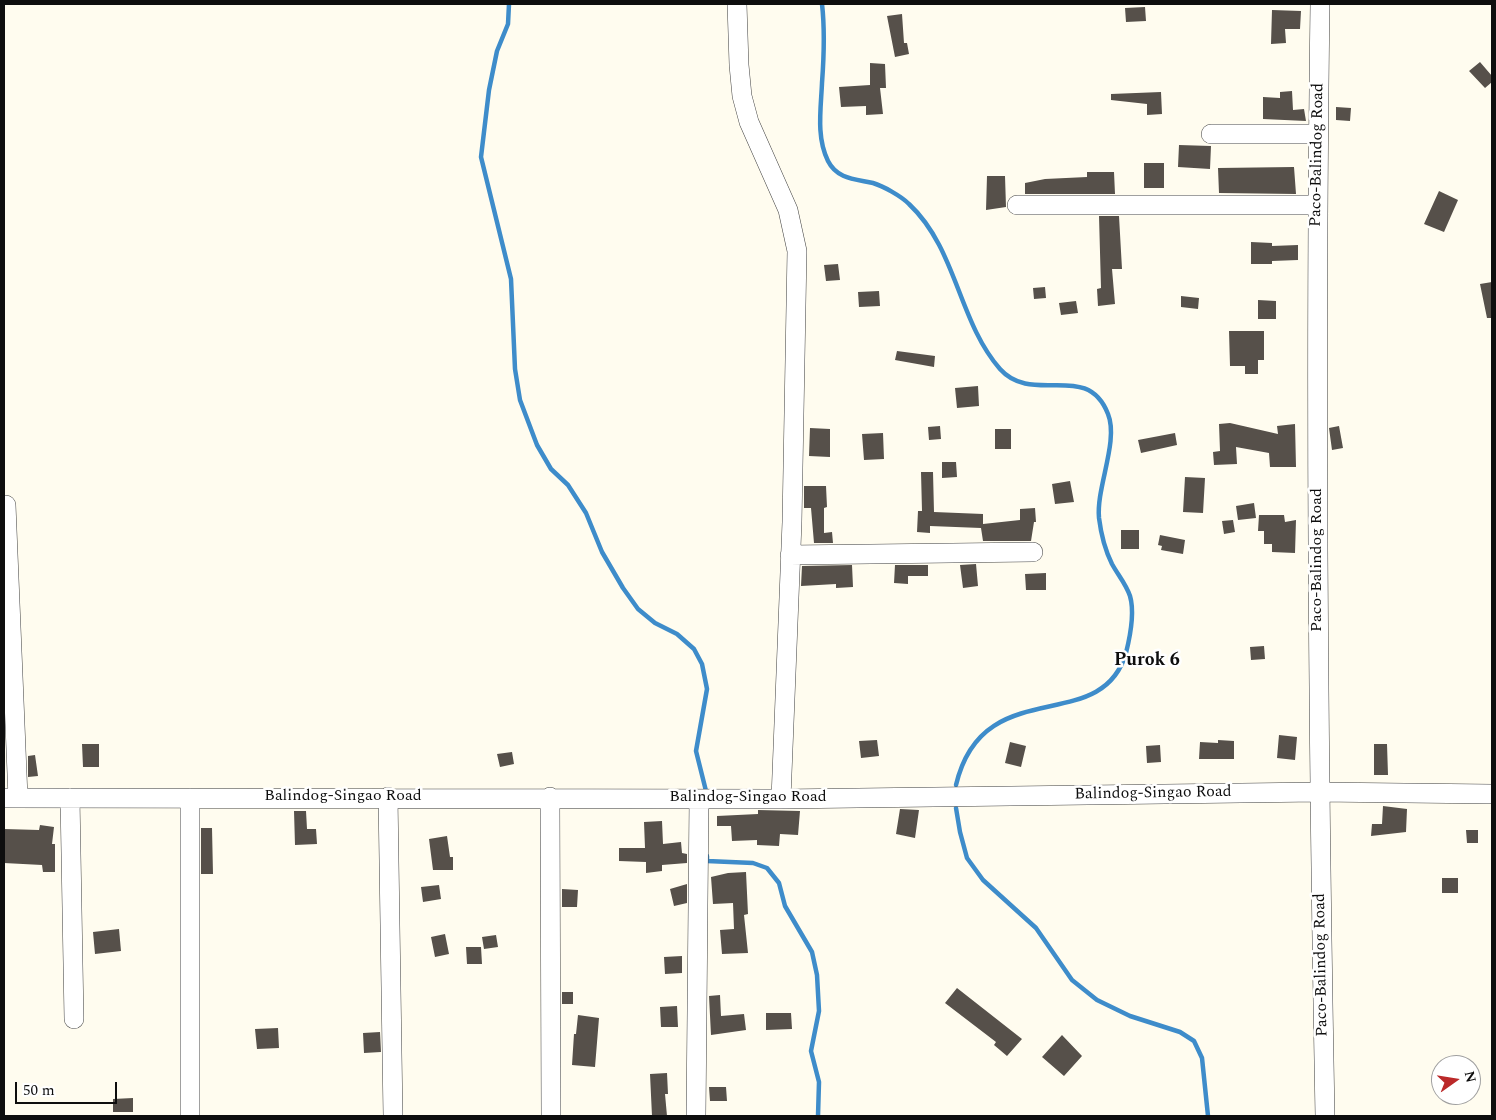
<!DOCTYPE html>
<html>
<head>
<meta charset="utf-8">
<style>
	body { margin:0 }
	#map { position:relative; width:1496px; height:1120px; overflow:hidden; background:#fffcef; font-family:Spectral,serif }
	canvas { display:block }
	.frame { position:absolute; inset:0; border:5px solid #0e0e0e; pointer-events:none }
	.north { position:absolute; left:1431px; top:1055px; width:50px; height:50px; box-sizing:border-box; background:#fff; border:1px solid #9f9f9f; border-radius:50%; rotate:77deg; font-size:14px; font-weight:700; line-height:20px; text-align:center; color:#0e0e0e }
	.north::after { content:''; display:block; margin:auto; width:18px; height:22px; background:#bb2929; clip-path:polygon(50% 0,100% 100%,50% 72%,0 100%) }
	.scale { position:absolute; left:15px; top:1082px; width:102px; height:22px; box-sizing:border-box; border:2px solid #0e0e0e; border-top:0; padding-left:6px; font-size:15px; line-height:18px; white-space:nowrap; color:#0e0e0e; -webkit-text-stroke:4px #fff; paint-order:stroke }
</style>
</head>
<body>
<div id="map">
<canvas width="1496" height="1120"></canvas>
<div class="frame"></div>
<div class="north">N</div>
<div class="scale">50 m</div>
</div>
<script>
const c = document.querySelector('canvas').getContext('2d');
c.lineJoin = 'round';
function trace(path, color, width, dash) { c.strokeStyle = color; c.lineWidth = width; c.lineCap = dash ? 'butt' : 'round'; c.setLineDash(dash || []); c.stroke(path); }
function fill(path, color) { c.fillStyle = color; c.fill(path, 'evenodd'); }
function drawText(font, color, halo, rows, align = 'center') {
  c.font = font + ' Spectral,serif'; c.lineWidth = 5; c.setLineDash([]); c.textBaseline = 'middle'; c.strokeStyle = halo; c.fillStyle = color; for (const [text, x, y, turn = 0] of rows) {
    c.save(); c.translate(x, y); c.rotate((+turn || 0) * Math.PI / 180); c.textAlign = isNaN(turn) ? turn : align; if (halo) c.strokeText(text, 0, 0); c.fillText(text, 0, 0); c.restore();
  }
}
trace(new Path2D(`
	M509,4l-1,20 -11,27 -8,39 -8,67 30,122 4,90 5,31 17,45 14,24 17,16 18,28 16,39 21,36 15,21 17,14 22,11 17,15 8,15 5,25 -11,62 10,40
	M822,4c3,26 2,52 0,79 -1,25 -6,54 6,78 9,18 27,18 45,22 10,3 28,13 36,21 48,45 49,117 91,165 33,37 87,-9 108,45 11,27 -12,74 -9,104 2,16 6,32 13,46 6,11 14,20 18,32 5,17 0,41 -4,57 -25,85 -143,18 -170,132
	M956,808l4,24 7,26 16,22 53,48 36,52 25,20 33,16 50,16 14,9 8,17 6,58
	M707,856v5l46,2 14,5 12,15 6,23 27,46 5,23 2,36 -8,40 8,31 -1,34`), '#3e8cca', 4.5);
fill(new Path2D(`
	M1145,7l1,14 -20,1 -1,-14z
	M1272,10l29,1 -1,18h-15l1,14 -15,1z
	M902,14l2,29h3l2,11 -14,3 -8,-41z
	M1480,62l12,14v6l-7,6 -16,-17z
	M870,63l15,1 1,24h-6l3,26 -17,1v-9l-25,1 -2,-20 31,-2z
	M1292,91l1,19 11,-1 2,12 -43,-2v-22l17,1v-6z
	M1161,92l1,22 -15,1v-11l-36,-4v-6z
	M1336,107l15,1 -1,13 -14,-1z
	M1179,145l32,1 -1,23 -32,-2z
	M1144,163h20v25h-20z
	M1294,167l2,27 -77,-1 -1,-25z
	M1087,172h27l1,22h-90v-11l20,-4 42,-2z
	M987,176h18l1,31 -20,3z
	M1439,191l19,9 -14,32 -20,-8z
	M1099,216h20l3,53h-10l3,35 -17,2 -1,-17 4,-1z
	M1251,242l21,1v3l26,-1v15l-26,1v3h-21z
	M838,264l2,16 -14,1 -2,-16z
	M1492,282v36h-5l-7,-34z
	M1045,287l1,11 -12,1 -1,-11z
	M879,291l1,15 -21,1 -1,-15z
	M1181,296l18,2 -1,11 -17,-2z
	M1258,300l18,1v18h-18z
	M1076,301l2,12 -17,2 -2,-12z
	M1229,331h35v29h-6v14h-13v-8h-15z
	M897,351l38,5 -1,11 -39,-7z
	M978,386l1,20 -22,2 -2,-20z
	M1230,423l48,11 -1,-8 18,-2 1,43h-26l-1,-14 -33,-6 1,17 -23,1 -1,-13 7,-1 -1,-27z
	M940,426l1,13 -12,1 -1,-13z
	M1339,426l4,22 -11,2 -3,-22z
	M810,428l20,1v28l-21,-1z
	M995,429h16v20h-16z
	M883,433l1,26 -20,1 -2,-26z
	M1175,433l2,12 -36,8 -3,-13z
	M942,462h14l1,15 -15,1z
	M921,472h12l1,40 49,2v10l37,-4v-11l15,-1 1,14h-2l-3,19h-48l-2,-13 -51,-2v7l-13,-1 1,-21h4z
	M1185,477l20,1 -2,35 -20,-1z
	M1070,481l4,21 -19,2 -3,-20z
	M804,486h22l1,21 -3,1v25l8,-1 1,11h-19l-3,-35h-7z
	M1254,503l2,15 -18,2 -2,-14z
	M1259,515h25l1,7 11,-2 -1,33 -23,-1v-8h-8v-13h-6z
	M1233,520l2,12 -11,2 -2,-13z
	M1121,530h18v19h-18z
	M1160,535l25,5 -2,14 -22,-4 1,-4 -4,-1z
	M976,564l2,22 -15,2 -3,-23z
	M852,565l1,22 -17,1v-4l-35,2 1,-20z
	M895,565h33v11h-20v8l-14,-1z
	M1046,573v17h-20l-1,-16z
	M1264,646l1,13 -14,1 -1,-13z
	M1279,735l18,2 -2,23 -18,-2z
	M877,740l2,16 -18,2 -2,-17z
	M1218,740l16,1v18h-35l1,-17 18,1z
	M1010,742l16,4 -5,21 -16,-4z
	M82,744h17v23h-16z
	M1374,744h13l1,31h-14z
	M1160,745l1,17 -14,1 -1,-17z
	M512,752l2,12 -14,3 -3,-13z
	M35,755l3,21 -10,1v-21z
	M1383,806l24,3 -1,23 -35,4 1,-12h10z
	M900,809l19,1 -4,28 -19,-4z
	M758,810l42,1 -2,24 -18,-1 -1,12 -22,-1v-5l-25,1 -1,-15h-14v-10l41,-2z
	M294,811h12l1,18h9l1,15 -22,1z
	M662,821l1,23 18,-2 1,11 5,1v9l-25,2v6l-16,2v-11l-27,-1v-13h26l-1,-26z
	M40,825l14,2 -2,17h3v28h-12l-1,-7 -38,-2v-34l35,1z
	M201,828h11l1,46h-12z
	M1466,830h12v13h-11z
	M447,836l3,21h3v13h-20l-4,-31z
	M746,872l2,42 -4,1 4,38 -26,1 -2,-24 14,-1 -1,-26 -20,1 -2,-27 17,-4z
	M1442,878h16v15h-16z
	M687,884v19l-13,3 -4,-17z
	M439,885l2,14 -18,3 -2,-15z
	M562,889l16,1 -1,17h-15z
	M119,929l2,22 -26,3 -2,-22z
	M445,934l4,20 -14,3 -4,-20z
	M496,935l2,12 -14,2 -2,-12z
	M466,947h15l1,17h-15z
	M682,956v17l-17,1 -1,-17z
	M957,988l65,51 -15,17 -13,-11 2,-3 -51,-39z
	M562,992h11v12h-11z
	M720,995l1,21 23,-2 2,16 -35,5 -2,-39z
	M677,1006l1,21h-17l-1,-20z
	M766,1013h25l1,16 -26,1z
	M578,1015l21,3 -4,49 -23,-2 2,-31h2z
	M278,1028l1,20 -22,1 -2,-20z
	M380,1032l1,20 -17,1 -1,-20z
	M1062,1035l20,21 -18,20 -22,-19z
	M667,1073l1,21h-3l2,22h-15l-2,-42z
	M709,1087h17l1,14h-17z
	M133,1098v14h-20v-13z`), '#56504a');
const minor = new Path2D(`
	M737,4l2,61 3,31 7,26 39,88 9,41 -5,271 -11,277
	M1320,4c-5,371 -2,741 5,1112
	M1211,134h107
	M1017,205h300
	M6,505l12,293
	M790,555l243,-3
	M388,797l5,319
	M550,797l1,319
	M4,798l777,1 537,-7 174,2
	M70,798l4,221
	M190,1116v-318
	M696,1116l3,-317`);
trace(minor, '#414141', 20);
trace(minor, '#fff', 19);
drawText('16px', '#0e0e0e', '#fff', [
	["Paco-Balindog Road",1318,155,-89],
	["Paco-Balindog Road",1318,560,-90],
	["Balindog-Singao Road",1153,794,-1],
	["Balindog-Singao Road",343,797],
	["Balindog-Singao Road",748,798],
	["Paco-Balindog Road",1322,965,-91]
]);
drawText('bold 18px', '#0e0e0e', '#fff', [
	["Purok 6",1147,661]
]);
</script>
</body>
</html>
